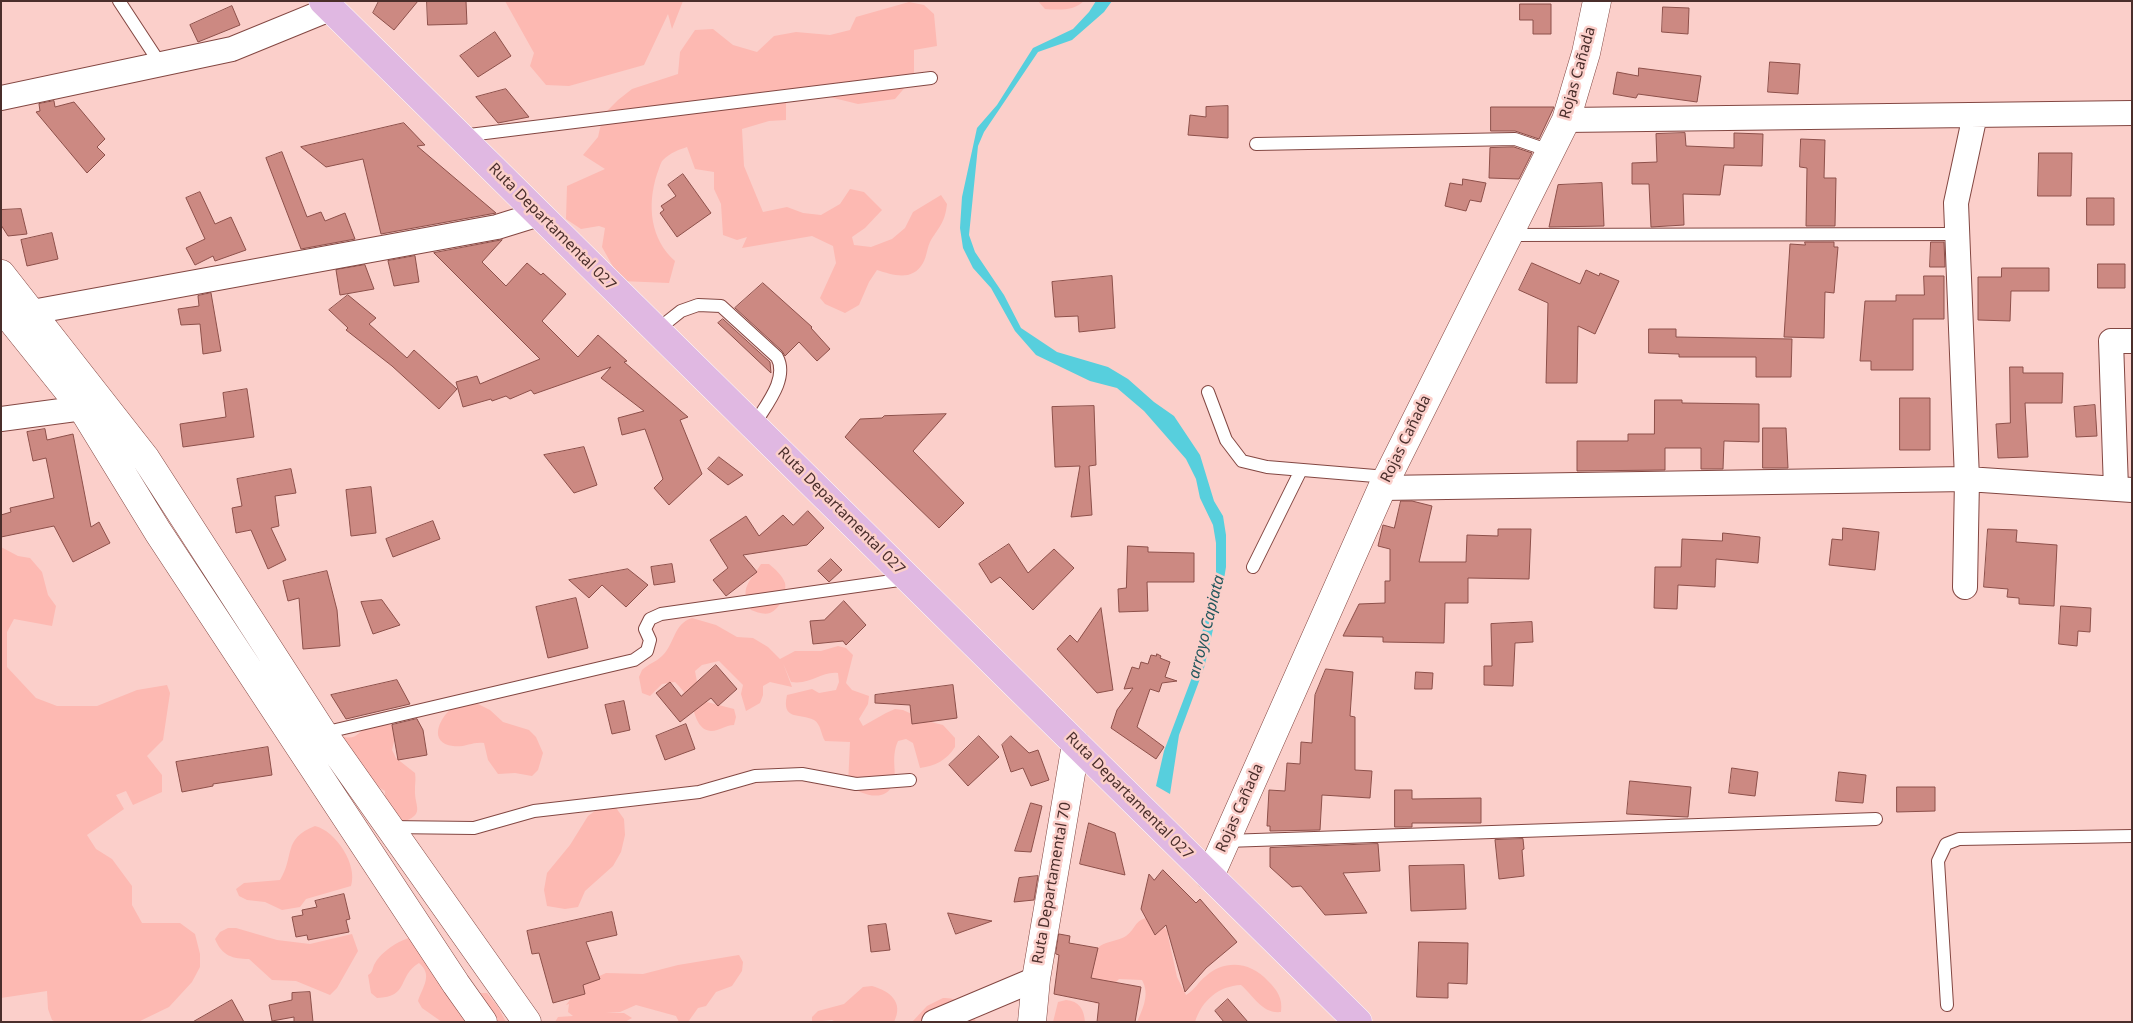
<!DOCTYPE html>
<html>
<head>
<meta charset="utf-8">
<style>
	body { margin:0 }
	#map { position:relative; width:2133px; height:1023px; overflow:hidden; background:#fbcfca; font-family:"Noto Sans",sans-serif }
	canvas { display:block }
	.frame { position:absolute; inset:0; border:2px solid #4a2e2b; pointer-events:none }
</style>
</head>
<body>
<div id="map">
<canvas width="2133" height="1023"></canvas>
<div class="frame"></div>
</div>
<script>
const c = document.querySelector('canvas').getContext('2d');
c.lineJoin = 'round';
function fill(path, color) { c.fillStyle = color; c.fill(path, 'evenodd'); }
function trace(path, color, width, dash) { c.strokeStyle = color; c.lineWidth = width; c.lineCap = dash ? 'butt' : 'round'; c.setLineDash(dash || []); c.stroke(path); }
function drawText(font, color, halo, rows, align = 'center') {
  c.font = font + ' "Noto Sans",sans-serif'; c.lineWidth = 5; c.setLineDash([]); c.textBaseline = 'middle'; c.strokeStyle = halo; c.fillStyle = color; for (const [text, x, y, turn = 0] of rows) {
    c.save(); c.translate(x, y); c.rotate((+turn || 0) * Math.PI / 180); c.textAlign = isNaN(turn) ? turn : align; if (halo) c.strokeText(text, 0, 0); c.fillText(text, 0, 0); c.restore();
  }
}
fill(new Path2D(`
	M505,1h178l-11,28 -4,-15 -24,51 -75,21 -23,-1 -16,-19 4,-13z
	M1038,1h46c-10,10 -25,9 -39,8z
	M909,2l15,3 10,9 3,32 -23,4v27l-19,22 -37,5 -49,-12 -23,2v26l-17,1 -27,8 2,37 19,46 24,-5 16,6 18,2 19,-11 10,-15 14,3 18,18 -17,18 -13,9 2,8 17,2 21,-8 13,-11 8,-16 28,-17 6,9c-2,18 -7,22 -16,36 -4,7 -4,16 -8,23 -11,19 -30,12 -46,7l-8,12 -10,23 -14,8 -20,-9 -5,-6 16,-35 -3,-17 -21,-10 -70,12 5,-11 -10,3 -14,-5 -2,-31 -7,-15v-17l-19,-3 -8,-22c-9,3 -17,6 -24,13 -3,3 -4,10 -6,14 -10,31 -7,65 18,87l-6,22 -48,-2 -19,-34 3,-19 -6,-2 -18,3 -15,-10 1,-33 38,-17 -22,-14 15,-18 5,-22 15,-15 14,-11 46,-15 2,-22 15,-22 18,-1 20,16 24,7 17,-16 22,-4 34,3 20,-5 6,-13z
	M1,547l17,9 12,2 12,14 6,23 8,11 -4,20 -38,-7 -7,13v35l29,31 21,8h40l40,-16 30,-5 3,8 -7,47 -16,16 15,19v17l-29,13 -7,-14 -10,4 8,14 -37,26 9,14 16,10 20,27v19l10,18h38l15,11 5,20v13l-8,15 -23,25 -31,15h-82l-4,-2 -4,-11 -1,-18 -46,7z
	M761,564h8c6,5 13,11 16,19 2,10 -5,26 -15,30 -7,2 -13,-1 -19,-3 -12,-22 -2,-27 10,-46z
	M692,618l24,7 21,12 16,1 15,9 12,12 15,-8h26l17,-5 8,2 7,7 -7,28 6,7 17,6 -1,8 -9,15 4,7 23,-13 9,-4 8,1 24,11 16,4 12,13v9c-8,13 -20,19 -35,21l-7,-25 -7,-4 -8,2c-8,18 0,32 -5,43 -8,20 -33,10 -45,1l2,-43 -25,-1c-4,-6 -4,-17 -11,-21 -14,-7 -33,1 -27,-25l25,-6 7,4 17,-3 3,-8 -1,-9c-17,-2 -26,12 -47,9l-8,-19 9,24 -22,-5 -7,4v9l-3,8 -14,8 -5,-17 2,-9 -24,-24 -17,4 -7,6 5,27 7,4 27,7 2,8 -2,8c-9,0 -14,6 -23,6 -15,-1 -16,-20 -21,-30 -4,-7 -9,-13 -15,-19l-13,2 -12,12 -8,-3 -3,-16 3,-7c6,-6 14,-8 20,-14 13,-12 11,-32 30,-38z
	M474,702l16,8 13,12 26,8 7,7 7,16 -5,17 -6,6 -17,-3 -17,1 -10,-14 -4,-17c-11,-2 -20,5 -31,3 -25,-3 -14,-27 -2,-37 6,-4 17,-5 23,-7z
	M394,725l2,8 -4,17 4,8 19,15c1,7 0,10 0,16 -1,19 12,25 -15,34l-15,-24v-8c-11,-6 -25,-20 -27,-33l-7,2 -11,-24c18,5 16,-4 29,-9 7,-3 18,-2 25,-2z
	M603,805h11l10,14 1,16 -4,17 -8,14 -28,25 -7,16 -13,2 -18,-3 -3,-16 3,-17 23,-28 18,-29z
	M315,826c21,5 43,39 36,60l-45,13 -6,8 -18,3 -17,-8 -18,-2 -8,-4 -3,-7 8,-6 36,-3c15,-24 2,-41 35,-54z
	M1149,917l9,3 11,13 -1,3 9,41 9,18c9,-5 12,-13 20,-19 19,-17 45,-14 62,5 9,9 15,17 13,31 -19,2 -27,-16 -40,-27 -22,1 -39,15 -46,37h-58c6,-14 13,-28 5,-42l-23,-1 -8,8 -8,16 -7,1 -6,-6c1,-14 -4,-44 10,-52 8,-5 18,-5 26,-10 11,-8 7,-15 23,-19z
	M228,928h8l41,12 33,4 42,-10 6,17 -21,37 -7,7 -34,-14 -24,-1 -23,-21c-16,0 -27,-3 -34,-20l5,-7z
	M417,936l21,46 8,3 27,37h-31l-20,-14 -4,-7c5,-15 15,-26 1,-38 -22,13 -9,34 -42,35l-6,-5 -3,-18c5,-3 4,-5 6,-10 7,-14 28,-27 43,-29z
	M739,955l4,7 -1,9 -10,15 -16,6 -10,14 -8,2 -10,14h-9l-3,-6 -40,-11 -16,7 -14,1h18l8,5 -7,4h-70l3,-5 15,-1 -5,-4 1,-8 -3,1 16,-21 24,-11 37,1 35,-9z
	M872,986c18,5 32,16 22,36h-58l-4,-2 -20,2v-5l6,-6 26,-7 19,-17z
	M479,993h8l11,14 8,15h-9z
	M943,998c16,-1 28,8 33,24h-64l15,-16z
	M1066,1000c13,1 18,9 19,22h-32l5,-20z`), '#fdb9b2');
fill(new Path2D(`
	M1096,1h16l-8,11 -32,28 -34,12 -54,80 -6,14 -9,89 6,17 29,43 17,33 36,24 51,15 20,12 26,23 20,14 26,39 14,46 9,15 3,19v32l-4,24 -18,77 -25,67 -9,59 -14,-8 8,-35 27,-71 25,-106v-31l-3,-18 -13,-27 -4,-19 -10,-20 -42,-48 -27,-23 -27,-7 -54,-26 -21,-24 -24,-43 -18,-20 -10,-20 -3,-20 2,-31 15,-69 20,-23 36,-57 40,-19 16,-17z`), '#57cfdd');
const building = new Path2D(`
	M379,1h39l-24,29 -21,-17z
	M427,1h39l1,23 -39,1z
	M1520,4h31v30h-18v-14h-13z
	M232,6l8,19 -42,17 -8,-17z
	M1663,7l26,1 -1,26 -26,-2z
	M495,32l16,24 -33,21 -18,-21z
	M1770,62l30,2 -2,30 -30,-2z
	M1639,68l62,8 -4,26 -59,-8 -2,4 -23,-4 4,-22 21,4z
	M506,89l23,28 -31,6 -22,-26z
	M54,101l1,6 19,-5 31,37 -8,8 8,8 -18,18 -51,-61 4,-1 -1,-7z
	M1228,106v32l-40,-3 2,-20 16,2v-10z
	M1491,107h63l-15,32 -24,-8h-24z
	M404,123l21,22 -8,1 79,67 -115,21 -18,-75 -37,8 -25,-20z
	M1685,133l1,13 48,2v-15l29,1 -1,32 -38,-1 -4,30 -37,-1 1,31 -33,2 -2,-43h-17v-21l25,-1 -1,-28z
	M1801,139l24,1 -1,38h12l-1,48h-29l1,-58 -7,-1z
	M1514,147l18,6 -13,26 -30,-1 1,-30z
	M282,152l25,65 14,-5 4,9 20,-8 10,26 -54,10 -35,-91z
	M2039,153h33l-1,43h-33z
	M683,174l28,39 -34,24 -17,-24 4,-3 -3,-4 15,-10 -8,-11z
	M1463,179l23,4 -5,19 -11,-2 -4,11 -21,-5 5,-23 12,2z
	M1602,183l2,43 -55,1 9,-42z
	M200,192l15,32 16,-7 15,33 -31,11 -2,-5 -18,9 -9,-17 19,-9 -19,-41z
	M2087,198h27v27h-27z
	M21,209l6,25 -19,2 -7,-11v-15z
	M52,233l6,26 -31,7 -6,-26z
	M502,240l-20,22 24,24 21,-23 14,12 2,-2 23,21 -24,27 36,36 20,-22 29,26 -3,1 64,55 -8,3 22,54 -33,31 -15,-17 9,-9 -18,-50 -23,6 -4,-17 26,-7 -43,-33 10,-11 -77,27 -3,-4 -21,9 -4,-3 -14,5 -1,-2 -28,8 -7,-25 21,-6 3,8 60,-25 -106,-106z
	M1805,242h29v5h4l-4,46 -9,-1 -1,46 -40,-1 6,-93 15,1z
	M1931,242h13l1,25h-15z
	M415,256l4,26 -25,4 -6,-25z
	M1532,263l48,21 6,-14 13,6 1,-3 19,8 -24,53 -17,-8 -1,57h-31l2,-80 -29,-13z
	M2098,264h27v24h-27z
	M365,265l9,24 -34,6 -4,-25z
	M2002,268h47v23h-38l-1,30 -32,-1v-43h23z
	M1112,276l3,52 -36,4 -1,-16 -23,1 -3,-35z
	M1924,276h20v43h-31v51h-42v-9h-11l5,-60h31v-6h28z
	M763,283l49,44 -1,1 19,21 -13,12 -18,-19 -14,14 -3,-5 -47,-43z
	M211,293l10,58 -18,3 -3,-30 -19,1 -3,-16 21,-3 -1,-10z
	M348,295l28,23 -7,6 38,34 7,-8 43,39 -18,20 -47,-43 -46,-36 2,-2 -19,-18z
	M723,319l47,43 1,11 -53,-50z
	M1649,329h27v8l116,2 -1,38h-35v-20h-77v-3l-30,-1z
	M2010,367h13v6h40l-1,30h-37l3,54 -30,1 -2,-34 14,-1z
	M247,389l7,48 -71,10 -3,-23 46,-7 -3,-24z
	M1900,398h30v52h-30z
	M1655,400h27v3l77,1v38l-35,-1 -1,28h-22v-21h-36v22l-88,1v-30h51v-7h26z
	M2095,405l2,31 -21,1 -2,-30z
	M1094,406l2,59 -7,1 3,49 -21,2 9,-51 -25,1 -3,-60z
	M946,414l-33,37 51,52 -25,25 -94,-91 15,-18 22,-1 2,-2z
	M1763,428h23l2,40h-25z
	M45,429l2,11 26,-6 18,93 8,-5 11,21 -37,19 -19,-36 -53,11v-22l10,-3 -1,-4 44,-10 -8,-40 -13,3 -6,-29z
	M584,447l13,38 -23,8 -30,-38z
	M719,457l24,18 -15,10 -20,-16z
	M291,469l5,24 -21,3 4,30 -8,2 15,32 -18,9 -17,-39 -15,3 -4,-25 10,-2 -5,-27z
	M371,487l5,46 -25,3 -5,-46z
	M1401,501h11l20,5 -13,56h47l1,-27 31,1v-7h33l-2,50 -61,-1v25h-23l-1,40 -61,-1v-5l-40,-1 16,-32 26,-1v-22h5v-32l-12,-3 5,-21 11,3z
	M808,511l16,17 -17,17 -64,10 14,17 -31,24 -13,-16 15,-12 -18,-28 36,-24 13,20 24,-21 10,10z
	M433,521l7,18 -47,18 -7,-18z
	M1843,528l36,4 -4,38 -46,-5 3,-26 10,1z
	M1988,529l29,1 -1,12 41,3 -3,61 -35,-2v-6l-12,-1 1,-8 -24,-2z
	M1723,533l37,4 -2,26 -42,-4 -1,28 -37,-2 -1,24 -23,-1 1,-41h26l1,-28 40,2z
	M1009,544l19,29 26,-24 20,19 -41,42 -33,-33 -9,6 -12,-19z
	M1128,546l20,1v5l46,1v29h-47l1,29 -29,1 -1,-23 8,-1z
	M831,559l11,11 -13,12 -11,-11z
	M672,564l3,18 -21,3 -3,-18z
	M628,569l20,16 -22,22 -24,-22 -13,13 -20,-18z
	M327,571l10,39 3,36 -37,3 -4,-51 -11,3 -5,-20z
	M576,598l12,50 -40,10 -12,-51z
	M382,600l18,25 -27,9 -12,-32z
	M844,601l22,24 -20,20 -3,-4 -30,3 -3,-23 14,-1z
	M2061,606l30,2 -1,24 -12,-1 -1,15 -18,-2z
	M1101,608l12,82 -16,3 -40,-44 13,-14 7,7z
	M1532,622l1,20 -18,1 -2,43 -29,-1v-19h8l-1,-42z
	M1157,654l4,2 -1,2 10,4 -5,15 12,4 -15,2 -3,9 -9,-3 -13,38 27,20 -8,12 -45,-31 6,-18 16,-22 -9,1 8,-22 7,2 2,-7 7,2 3,-9 5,1z
	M716,665l21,24 -19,17 -7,-8 -31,24 -24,-29 14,-11 11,14z
	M1326,669l27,3 -3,44 5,1v53l17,1 -2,27 -48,-3 -2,35 -50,1v-5h-3l2,-36 16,1 2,-28 13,1 1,-22 11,1 3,-48z
	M1416,672l17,1 -1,16h-17z
	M397,680l13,24 -64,15 -15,-24z
	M953,685l4,33 -45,6 -2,-19 -35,-2v-8z
	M624,701l6,29 -18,4 -7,-29z
	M417,719l6,11 4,25 -29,5 -6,-35z
	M686,724l9,25 -30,11 -9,-24z
	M979,736l20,21 -31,29 -19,-21z
	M1011,736l18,17 9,-3 11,30 -18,6 -8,-18 -12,4 -9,-27z
	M268,747l4,28 -59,9v2l-31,6 -6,-30z
	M1732,768l26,4 -3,24 -26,-3z
	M1839,772l27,3 -3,28 -27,-2z
	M1630,781l61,6 -3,30 -61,-3z
	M1897,787h38v24l-38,1z
	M1395,790h17v9l69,-1v25h-69v4h-17z
	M1031,803l11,3 -11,46 -16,-1z
	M1089,823l26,10 10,42 -45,-11z
	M1523,839l1,10 -2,1 2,26 -25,3 -4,-39z
	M1378,844l2,27 -37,2 24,40 -42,2 -24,-29 -9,1 -22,-20v-19z
	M1464,865l2,44 -55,2 -2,-45z
	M1163,870l33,33 4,-4 37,43 -31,26 -21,24 -19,-67 -11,10 -14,-26 8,-35 5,6z
	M1038,876l-4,24 -20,2 5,-24z
	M344,894l6,25 -4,1 3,12 -41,8 -1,-5 -11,2 -4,-20 11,-2 -1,-5 15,-3 -2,-6z
	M612,912l5,23 -31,7 14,37 -17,6 2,9 -32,9 -14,-50 -7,1 -5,-23z
	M948,913l44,8 -36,13z
	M886,924l4,26 -19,2 -3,-26z
	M1059,934l11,2 -1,7 29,5 -7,30 50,9 -6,35h-38l2,-19 -45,-9 5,-39 -3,-1z
	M1419,942l49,1 -1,41 -19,-1v15l-31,-1z
	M310,992l3,30h-19v-5l-22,4 -3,-16 23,-5v-7z
	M1228,999l20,23h-24l-9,-11z
	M232,1000l12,22h-51z`);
fill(building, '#cc8982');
trace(building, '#8d504a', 1);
const service = new Path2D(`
	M119,1l42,64
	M461,136l470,-58
	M1256,144l259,-5 35,12
	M1508,235l449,-1
	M657,330l24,-19 17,-6 23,1 56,51c12,22 -12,49 -23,68
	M1208,392l18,48 16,21 25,6 120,10
	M1253,567l48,-97
	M323,733l311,-73 13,-9 3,-11 -5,-11 5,-10 11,-5 245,-35
	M389,827l85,1 60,-17 165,-19 56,-16 47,-2 54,10 54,-4
	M1226,841l650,-22
	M1947,1005l-9,-144 8,-17 13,-5 173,-3`);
const minor = new Path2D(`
	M1,98l231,-49 98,-40
	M1566,120l566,-7
	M32,312l465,-85 42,-13
	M1,419l97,-13
	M1382,488l585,-9 165,11
	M2116,489l-5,-148h21
	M1965,587l2,-108 -11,-276 19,-88
	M934,1022l102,-43`);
const tertiary = new Path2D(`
	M1,274l145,185 177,274 204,289
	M1,307l81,101 76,124 298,452 27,38`);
const secondary = new Path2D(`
	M1210,876l172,-388 184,-368 20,-67 11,-52
	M1032,1022l4,-43 40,-235`);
const primary = new Path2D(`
	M323,1l1035,1021`);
trace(service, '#834742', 14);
trace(minor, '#834742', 26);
trace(tertiary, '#834742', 29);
trace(secondary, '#834742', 29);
trace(primary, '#fff', 29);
trace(service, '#fff', 12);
trace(minor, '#fff', 24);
trace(tertiary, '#fff', 28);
trace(secondary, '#fff', 28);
trace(primary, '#e0b8e2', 28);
drawText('15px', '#4a2e2b', '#fbcfca', [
	["Rojas Cañada",1578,73,-74],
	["Ruta Departamental 027",552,227,45],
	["Rojas Cañada",1406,439,-64],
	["Ruta Departamental 027",841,511,45],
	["Ruta Departamental 027",1129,796,45],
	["Rojas Cañada",1240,808,-66],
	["Ruta Departamental 70",1052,883,-80]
]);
drawText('italic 16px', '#23575d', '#fbcfca', [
	["arroyo Capiata",1207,627,-76]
]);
</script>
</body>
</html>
